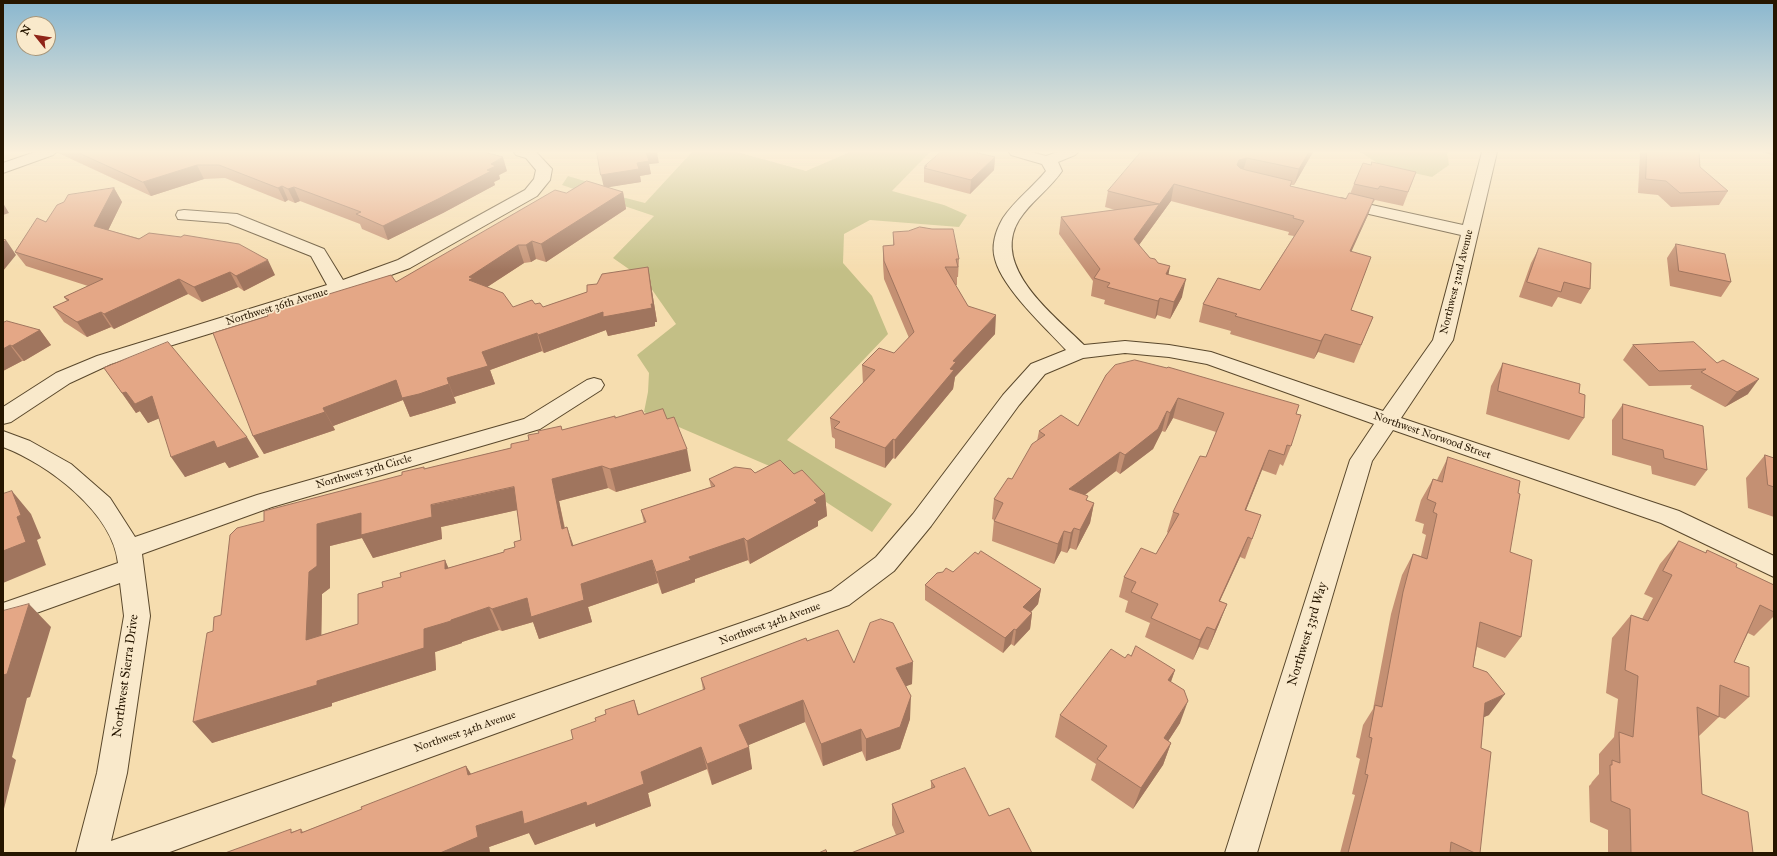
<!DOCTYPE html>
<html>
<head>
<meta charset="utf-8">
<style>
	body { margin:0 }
	#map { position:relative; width:1777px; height:856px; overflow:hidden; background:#f6ddaf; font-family:"IM FELL Great Primer",serif }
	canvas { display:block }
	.frame { position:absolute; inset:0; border:4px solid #261600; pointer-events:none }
	.north { position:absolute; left:16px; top:16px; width:40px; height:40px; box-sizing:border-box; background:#f9e9cb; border:1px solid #a5957a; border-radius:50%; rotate:300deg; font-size:11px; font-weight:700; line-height:16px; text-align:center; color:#261600 }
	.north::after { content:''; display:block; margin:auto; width:14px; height:18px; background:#8f2418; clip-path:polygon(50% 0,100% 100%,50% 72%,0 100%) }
</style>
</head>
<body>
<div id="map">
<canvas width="1777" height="856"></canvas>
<div class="frame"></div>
<div class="north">N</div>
</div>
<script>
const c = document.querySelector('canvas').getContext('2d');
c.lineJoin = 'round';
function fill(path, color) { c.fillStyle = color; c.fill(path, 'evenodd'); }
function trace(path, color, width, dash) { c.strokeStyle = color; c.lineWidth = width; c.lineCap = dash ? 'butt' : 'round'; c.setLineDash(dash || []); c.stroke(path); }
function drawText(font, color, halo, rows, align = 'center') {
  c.font = font + ' "IM FELL Great Primer",serif'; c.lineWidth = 3.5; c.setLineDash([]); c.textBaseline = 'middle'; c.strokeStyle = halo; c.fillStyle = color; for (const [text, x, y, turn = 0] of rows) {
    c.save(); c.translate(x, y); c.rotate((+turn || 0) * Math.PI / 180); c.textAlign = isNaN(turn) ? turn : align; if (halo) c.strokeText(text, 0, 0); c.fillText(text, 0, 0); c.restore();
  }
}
fill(new Path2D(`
	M692,152h45l69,19 44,-19h80l-38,39 52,14 23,10 -8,12 -89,-7 -26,14 -1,29 29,33 16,38 -101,106 105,64 -20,28 -98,-64 -130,-56 4,-20 1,-19 -12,-18 39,-31 -30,-43 -33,-23 41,-42 -92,-31 6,-9 40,12 6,7 31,8z
	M1360,152h87l2,13 -17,12 -50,-11z`), '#c3bf86');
const minor = new Path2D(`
	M35,152h21l-3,3 -50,18v-10z
	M514,152h22l16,17 -2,11 -13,16 -127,72 -65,24 -234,72 -41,19 -59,39 -8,2v-17l53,-34 41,-17 230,-71 -16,-29 -83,-33 -50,-4 -2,-4 2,-4 6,-1 53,4 87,35 19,31 55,-20 127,-70 9,-11 2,-9 -10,-12 -10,-3z
	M1009,152h22l15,4 12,-4h20l-3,3 -17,7 4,9c-12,18 -31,30 -43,49 -29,47 35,95 65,125l41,-4 44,4 42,7 172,59 50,-71 28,-105 -127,-29 -2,-3 2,-3 6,-2 123,27 19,-73h15l-44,188 -52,78 278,93 95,45v21l-113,-54 -268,-93 -21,31 -115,392h-32l125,-393 24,-36 -167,-60 -38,-7 -44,-4 -42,5 -38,16 -26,31 -88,121 -37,45 -45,34 -682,248h-91l21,-80 27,-157 -4,-33 -117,42v-22l115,-40c-5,-50 -70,-99 -115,-116v-16l27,10 41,23 39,34 25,39 122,-42 267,-76 63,-39 7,-2 7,2 3,5 -3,5 -61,39 -268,78 -130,47 8,62 -23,157 -16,68 653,-226 67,-24 45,-34 37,-43 90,-119 28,-31 35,-14c-20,-22 -64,-62 -71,-91 -4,-14 1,-29 8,-41 12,-18 30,-31 43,-47l-4,-7 -31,-9z`);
trace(minor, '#5a482c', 2);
fill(minor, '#f9e9cb');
fill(new Path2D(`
	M56,152h428l23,19 -8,4 1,4 -6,3 1,3 -52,28 -55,27 -26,-11 -2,-5 -60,-23 -5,2 -7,-3 -3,2 -60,-24 -21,1 -53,17z
	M597,152l62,11 -10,1 2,10 -11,2 1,6 -34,5 16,5 3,17 -80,53 -10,-3 -5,3 -7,1 -37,24 26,20 22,-3 8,3 44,-15 10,-8 51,-17 3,18 6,37h-2v4l-47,10 -2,-6 -62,23 -2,-2 -52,19 5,14 -41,13 2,6 -29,9 -17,5 -7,-17 -70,26 2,4 -71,24 -11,-18 143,-154 170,-89 38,-7z
	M1141,152h172l-19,33h-3v1l55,13 4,-5 4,-10 17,-19 45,7 -13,34 -28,-6 -2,3h-1l-4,12 -17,36v59l22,7 -19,46 -36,-11 -4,7 -84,-25 1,-3 -32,-9 4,-18 57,-14 34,-54 -6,-1 1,-3 -118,-31 -32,44 11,13 8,5 10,12 14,22 -12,22 -13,-4 -2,4 -51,-15 1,-4 -14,-4 2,-15 -34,-47 2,-17 54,-7 -10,-3 3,-16z
	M1640,152h59l1,15 28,24 -9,14 -48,2 -13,-12 -20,-2z
	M1763,152h11v4z
	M995,157l-1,13 -24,24 -46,-12v-14l1,-2z
	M114,188l8,14 -14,28 167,45 -31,16 -6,-4 -36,15 -14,-8 -74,35 -3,-2 -24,10 -23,-15 -11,-15 14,-6 -3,-4 24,-11 -62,-20 -11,-14 31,-30z
	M893,232l66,27 -1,18h-1v8h-2l13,21 27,28 -40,43 -2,12 -58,70 -2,-1 -8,10 -50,-20v-9l-3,-2 -2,-19 33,-34 -1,-19 32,-12 15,-15 -25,-59 -1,-15v-18l10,-1z
	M1676,244l55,38 -10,15 -51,-11 -3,-28z
	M1539,248l51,41 -9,15 -23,-7 -6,10 -33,-10 12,-34z
	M3,323l37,7 11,15 -27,16h-2l-19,10z
	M1633,345l84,18 31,31 -23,13 -35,-19 2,-3 -43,1 -26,-26z
	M1503,363l76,30 5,25 -15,22 -83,-26 5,-28z
	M104,368l155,89 -30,11 -4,-6 -40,15 -26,-59 -11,5 -8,-12 -4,2z
	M1106,375l190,39 -5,32 -8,20 -3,-2 -4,11 -14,-5 -16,40 15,5 -16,44 -5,-2 -20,44 7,3 -8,20 -11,26 -9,-3 -6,13 -48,-23 5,-14 -25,-11 3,-11 -9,-4 5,-20 32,-23 12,-21 -1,-1 6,-20 33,-55 10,-25 -43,-14 -8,14 -3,-1 -9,18 -33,25 -4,-3 -31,24 2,6 7,2 -4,20 -14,27 -6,-2 -3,5 -6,-2 -7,13 -62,-23 2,-21 -2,-1 2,-20 18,-20 25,-38 2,-10 39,-5z
	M1623,404l84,66 -12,16 -43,-12 -1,-8 -39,-11v-35z
	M644,414l23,5 24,52 -75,21 -8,-4 -49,13 6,27 8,18 71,-23 -3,-13 70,-23 -2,-8 46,-6 39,1 31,20 2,22 -9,5v5l-68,38 -2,-4 -53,19v3l-33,12 -4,-11 -70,24 4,15 -53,17 -6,-17 -31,9 -3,-1 -37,12v1l-27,9 1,18 -104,33v3l-120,37 1,-112 8,-16 43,-94 160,-52 87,-21 18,-8 10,-7 22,-7 1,4 53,-12zM517,510l4,30 -6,7 -11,5 -56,16 -3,-8 -44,17 -18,10 -25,37 -37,11 1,-41 8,-6v-42l32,-8 11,20 69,-19 -1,-12z
	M1765,455l9,3v59l-26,-9 -2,-30z
	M1448,457l62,95 11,85 -16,21 -28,-11 -4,20 16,48 -5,2 -3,31 -1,105h-140l15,-58 -3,-1 8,-35 -4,-2 7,-32 10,-16 18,-95 11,-39 11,-21 8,2 5,-21 -4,-2 2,-9 -9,-3 6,-21 12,-21 4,1z
	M1679,541l26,12 2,-3 29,17 38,18v31l-20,20 -6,-3 -14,29 15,35 -24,22 -6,-2 -20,19 3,58 51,59h-145v-23l-18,-8 -1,-36 2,-2 1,-2 7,-8v-20l15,-17 4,-38 -12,-6 6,-55 19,-23 11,4 11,-21 -9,-4 16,-30z
	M953,572l88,17 -3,15 -7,8 1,1 -2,16 -16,17 -3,-2 -8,9 -78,-53v-15z
	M807,641l47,22 58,21 -6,2 4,33 -10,30 -34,12 -4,-10 -39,15 -18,-44 -57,23 4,24 -40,16 -5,-16 -59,24 3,13 -55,21 -1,-4 -60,22 -6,-12 -40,14 1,6h-265l76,-24 2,3 59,-23 104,-43 5,8 102,-35 33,-25 28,-14 5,15 64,-25 -2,-12z
	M1131,656l44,14 -4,12 9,41 -12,18 3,2 -8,22 -30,44 -42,-29 5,-16 -41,-27 5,-22 65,-57z
	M931,781l58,35 -93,19 -4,-10v-21l39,-15z`), '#c49073');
fill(new Path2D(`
	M646,152h11l2,11 -10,1 2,10 -11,2 1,6 -37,6 -3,-13 36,-12z
	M1309,152h4l-19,33 5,-16z
	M503,157l4,14 -8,4 1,4 -6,3 1,3 -52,28 -55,27 -5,-14 104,-56 4,-6z
	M995,157l-1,13 -24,24 1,-14z
	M1247,158l-5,16 -5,-9 2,-5z
	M197,165l7,14 -53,17 -8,-14z
	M1174,184l-3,17 -40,55 3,-17z
	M282,186l6,14 -3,2 -7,-14z
	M294,187l6,14 -5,2 -7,-14z
	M114,188l8,14 -19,39 -9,-15z
	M623,192l3,17 -80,53 -5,-18z
	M1374,199l-6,16 -24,53 6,-17z
	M3,203l6,10 -6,2z
	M6,240l10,15 -13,16v-28z
	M532,241l4,18 -5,3 -5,-17z
	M518,245l6,18 -46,30 -9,-13v-3z
	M268,260l7,15 -31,16 -8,-15z
	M1170,266l-3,17 -1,-9z
	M648,267l3,18 6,37h-2v4l-47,10 -2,-6 -62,23 -6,-18z
	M230,272l8,15 -36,15 -8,-15z
	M179,279l9,15 -74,35 -10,-15z
	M1186,279l-4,18 -12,22 4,-17z
	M1160,298l-3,17 -2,4 3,-18z
	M101,312l10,15 -24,10 -10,-15z
	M996,315l-1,19 -40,43 -2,12 -58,70v-19l55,-71 3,-8z
	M40,330l11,15 -27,16 -12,-15z
	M537,333l5,18 -52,19 5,14 -41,13 -7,-19 35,-26z
	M1325,334l-7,18 -4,7 7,-18z
	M10,345l12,16 -19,10v-22z
	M1759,379l-11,15 -23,13 12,-15z
	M396,380l53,4 7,19 -29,9 -17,5 -7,-17 -70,26 -10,-18z
	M126,392l14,19 -4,2 -14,-20z
	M152,396l13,20 -17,7 -13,-19z
	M1178,398l-5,20 -8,14 5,-19z
	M1167,411l-5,20 -9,18 -33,25 5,-19z
	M325,412l10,18 -71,24 -11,-18z
	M247,437l12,20 -30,11 -4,-6 -40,15 -14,-20 43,-16z
	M893,439v19l-8,10v-20z
	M687,449l4,22 -75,21 -6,-23z
	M1269,450l-7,20 -24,60 7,-20z
	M1120,452l-4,19 -50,38 3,-20z
	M602,466l6,22 -49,13 10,50 -7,-22 -10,-50z
	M514,487l8,22 -81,18 1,12 -69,19 -11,-20 -32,8v42l-8,6 -1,68 -15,-22 3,-68 8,-48 44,-11 70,-8z
	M12,491l19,23 10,24 -4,2 9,25 -43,18v-32l14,-34z
	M825,494l2,22 -9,5v5l-68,38 -3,-23 67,-41z
	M1094,503l-4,20 -14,27 4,-20z
	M567,527l8,23 -3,-4z
	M1074,528l-4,20 -3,5 4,-20z
	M1064,531l-3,20 -7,13 4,-20z
	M1248,537l-8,20 -29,63 8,-19z
	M744,538l4,22 -53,19v3l-33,12 -6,-22 33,-15z
	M445,560l10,23 -10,-14z
	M652,560l6,23 -70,24 4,15 -53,17 -6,-17 -31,9 -10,-22 35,-11 54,-14z
	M1041,589l-3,15 -17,19 2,-16z
	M29,604l22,23 -21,70 -3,1 -15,59 4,3 -13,53v-138z
	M1227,604l-8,20 -11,26 7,-20z
	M489,607l10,23 -37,12v1l-27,9 1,18 -104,33v3l-120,37 -19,-21 124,-41 107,-52z
	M1032,613l-2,16 -16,17 2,-16z
	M1207,627l-8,20 -6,13 7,-20z
	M1014,629l-3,15 -8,9 2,-15z
	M913,662l-1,22 -16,6v-22z
	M1175,670l-8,22 1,-12z
	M1505,694l-16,21 -19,8 15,-20z
	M911,696l-1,23 -10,30 -34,12v-22z
	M803,700l2,22 -61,25 -5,-22z
	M1188,701l-8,22 -24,37 8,-22z
	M861,729l1,22 -39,15 -2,-22z
	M1171,743l-8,22 -30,44 8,-21z
	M701,747l6,22 -59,24 3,13 -55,21 -1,-4 -60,22 -6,-12 -40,14 1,6h-50l36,-27 165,-54z
	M749,747l3,22 -40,16 -5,-21z
	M466,766l13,21 -11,-12z`), '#a0755e');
const building = new Path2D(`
	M77,152h407l19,5 -12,7 5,2 -9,4 4,1 -53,28 -55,27 -27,-12 5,-2 -67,-25 -6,2 -6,-3 -4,2 -59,-23h-22l-54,17z
	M597,152h49l3,9 -12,2 2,6 -38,6z
	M941,152h33l21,5 -24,23 -47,-12 3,-2h-2z
	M1141,152h168l-10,17 -52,-11 -8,2 -2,5 3,3 6,2 46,11 -2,5 56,13 3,-6 25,6 -24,52 21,6 -20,53 22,7 -12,28 -36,-11 -4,7 -86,-25 2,-2 -34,-10 15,-26 42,12 44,-69 -11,-3 1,-2 -120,-32 -40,55 16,19 5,1 3,4 12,3 -4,8 20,5 -12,23 -14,-4 -2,3 -51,-14 3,-4 -16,-5 6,-9 -39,-52 98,-13 -51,-13z
	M1647,152h52l1,15 28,24 -48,2 -14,-12 -20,-2z
	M1372,162l44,10 -8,20 -28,-6 -2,3 -24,-5 9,-21 8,2z
	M587,181l36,11 -82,52 -9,-3 -6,4h-8l-49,32 4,1 -4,2 34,13 10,14 19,-7 3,4 5,-1 3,4 44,-15v-7l10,-1 5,-10 46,-7 5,37h-2l1,4 -49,9v-5l-65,23 -1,-2 -55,19 6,14 -41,12 2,6 -30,10 -17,4 -6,-18 -73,28 2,4 -72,24 -40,-103 55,-17 -1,-3 124,-38 5,7 159,-92 11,3z
	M114,188l-20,38 45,13 10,-6 32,4 3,-2 55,9 29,16 -32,16 -6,-4 -36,15 -15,-8 -75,35 -3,-2 -24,10 -24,-15 16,-7 -5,-3 39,-18 -88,-27 22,-34 9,4 11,-17 7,-3 4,-7z
	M920,227l12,2h21l6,30h-3l2,8h-13l23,39 28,9 -43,46 3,1 -6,7 4,1 -59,70 -2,-1 -8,9 -51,-20 6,-6 -10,-4 45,-48 -13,-5 17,-17 15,5 20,-21 -30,-71 -1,-15 11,-1 -1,-13 15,-1z
	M3,239l3,1 -3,3z
	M1676,244l49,10 6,28 -52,-11z
	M1539,248l52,15 -1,26 -26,-7 -3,10 -34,-10z
	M7,321l33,9 -28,16 -2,-1 -7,4v-26z
	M168,342l79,95 -30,11 -3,-7 -43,16 -19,-61 -17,8 -9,-12 -4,1 -18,-25z
	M1694,342l23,21 6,-3 36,19 -22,13 -36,-20 5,-3 -47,2 -26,-26z
	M1135,360l32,8 1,-1 131,38 -3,9 5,1 -10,31 -4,-1 -3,10 -15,-5 -24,60 16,5 -9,24 -4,-2 -29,64 8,3 -12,26 -8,-3 -7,13 -49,-22 7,-14 -27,-12 5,-10 -12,-5 17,-29 15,6 23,-40 -6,-2 27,-56 6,1 18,-44 -46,-15 -8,15 -3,-2 -9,18 -33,26 -5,-3 -51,37 19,7 -2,4 8,3 -14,27 -6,-2 -3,5 -7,-2 -6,13 -64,-23 9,-18 -9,-4 14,-21 4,1 20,-35 13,-9 -6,-4 22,-16 17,11 28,-51 9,-10z
	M1503,363l77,21 -1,9 6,2 -1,23 -86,-27z
	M1623,404l80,22 4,44 -43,-12 -1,-8 -40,-11z
	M663,409l4,10 7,-2 13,32 -77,20 -8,-3 -50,13 10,50 5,-2 5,19 74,-24 -5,-12 74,-24 -6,-7 26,-12 16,2 4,4 25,-13 14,14 8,-4 23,24 -11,6 3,3 -70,38 -3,-3 -55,19 2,3 -35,12 -4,-12 -71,24 3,16 -53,17 -4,-19 -35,11 -3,-2 -38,13v1l-27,8v19l-107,33v4l-124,37 14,-89 6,-2 1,-14 7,-2 9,-80 7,-7 27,-7v-10l138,-36v-3l22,-5v2l87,-21v-4l18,-4 -1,-5 11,-2 -1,-2 23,-5 1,4 53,-14v2l27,-8 2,4zM514,487l7,53 -7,2 1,5 -11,3v2l-59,17v-9l-45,13 1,4 -19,5 1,5 -25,7v30l-52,16 3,-68 8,-6v-42l44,-11v22l71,-18 -1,-12z
	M1765,455l9,3v29l-6,-2z
	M1448,457l72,24 -2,12 2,1 -10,58 22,8 -11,77 -41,-15 -7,45 14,5 18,22 -20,9 -4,45 10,4 -11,101h-5l-24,-11 -1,11h-102l20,-78 -3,-1 7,-36 -3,-1 6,-32 7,2 21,-115 10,-38 14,5 10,-45 -4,-2 3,-9 -9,-4 6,-20 9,3z
	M12,491l9,24 -4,2 9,25 -23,9v-57z
	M1679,541l27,12 1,-3 30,14 -1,3 38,18v27l-14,-7 -26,57 15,5v30l-29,-12 -1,32 -22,-10 5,87 46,18 5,41h-122l-1,-44 -19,-8 -1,-36h2v-5l8,3 -1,-31 14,5 5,-61 -13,-6 6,-55 17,6 24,-46 -9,-4z
	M981,551l60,38 -18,18 9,6 -16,17 -2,-1 -9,9 -80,-53 12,-12 6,-1 3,-4 7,4 22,-20 3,2z
	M29,604l-22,70 -4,1v-64z
	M881,619l12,4 20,39 -17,6 15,28 -11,31 -34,12 -5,-10 -40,15 -18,-44 -64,25 10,22 -42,17 -6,-17 -60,25 3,12 -57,22 -1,-4 -62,22 -2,-13 -46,15 2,11 -38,16h-215l66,-24v4l10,-4v4l61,-24 -1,-2 105,-41 2,9 105,-36 -2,-9 25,-9 -1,-3 11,-4 -1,-4 29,-10 4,15 67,-26 -4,-11 105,-40 1,3 31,-11 16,33 16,-40z
	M1136,646l39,24 -7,10 16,10 4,11 -24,37 7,5 -30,45 -44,-29 10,-13 -47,-31 51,-66 14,9 3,-4 3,2z
	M965,768l24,48 20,-8 23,45h-181l53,-21 -12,-28 43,-17 -4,-6z
	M826,850l1,3h-8z`);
fill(building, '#e4a786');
trace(building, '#a0755e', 1);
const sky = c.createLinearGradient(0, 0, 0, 271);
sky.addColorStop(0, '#8ab7cf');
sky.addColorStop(0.56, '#fbf0db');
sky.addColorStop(1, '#fbf0db00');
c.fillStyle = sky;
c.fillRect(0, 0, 1777, 271);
drawText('11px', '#261600', '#f9e9cb', [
	["Northwest 32nd Avenue",1457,282,-76],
	["Northwest 36th Avenue",277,307,-17],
	["Northwest Norwood Street",1432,436,19],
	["Northwest 35th Circle",364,472,-16],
	["Northwest 34th Avenue",770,624,-20],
	["Northwest 34th Avenue",465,732,-19]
]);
drawText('13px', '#261600', '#f9e9cb', [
	["Northwest 33rd Way",1308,634,-73],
	["Northwest Sierra Drive",126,676,-82]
]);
</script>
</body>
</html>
